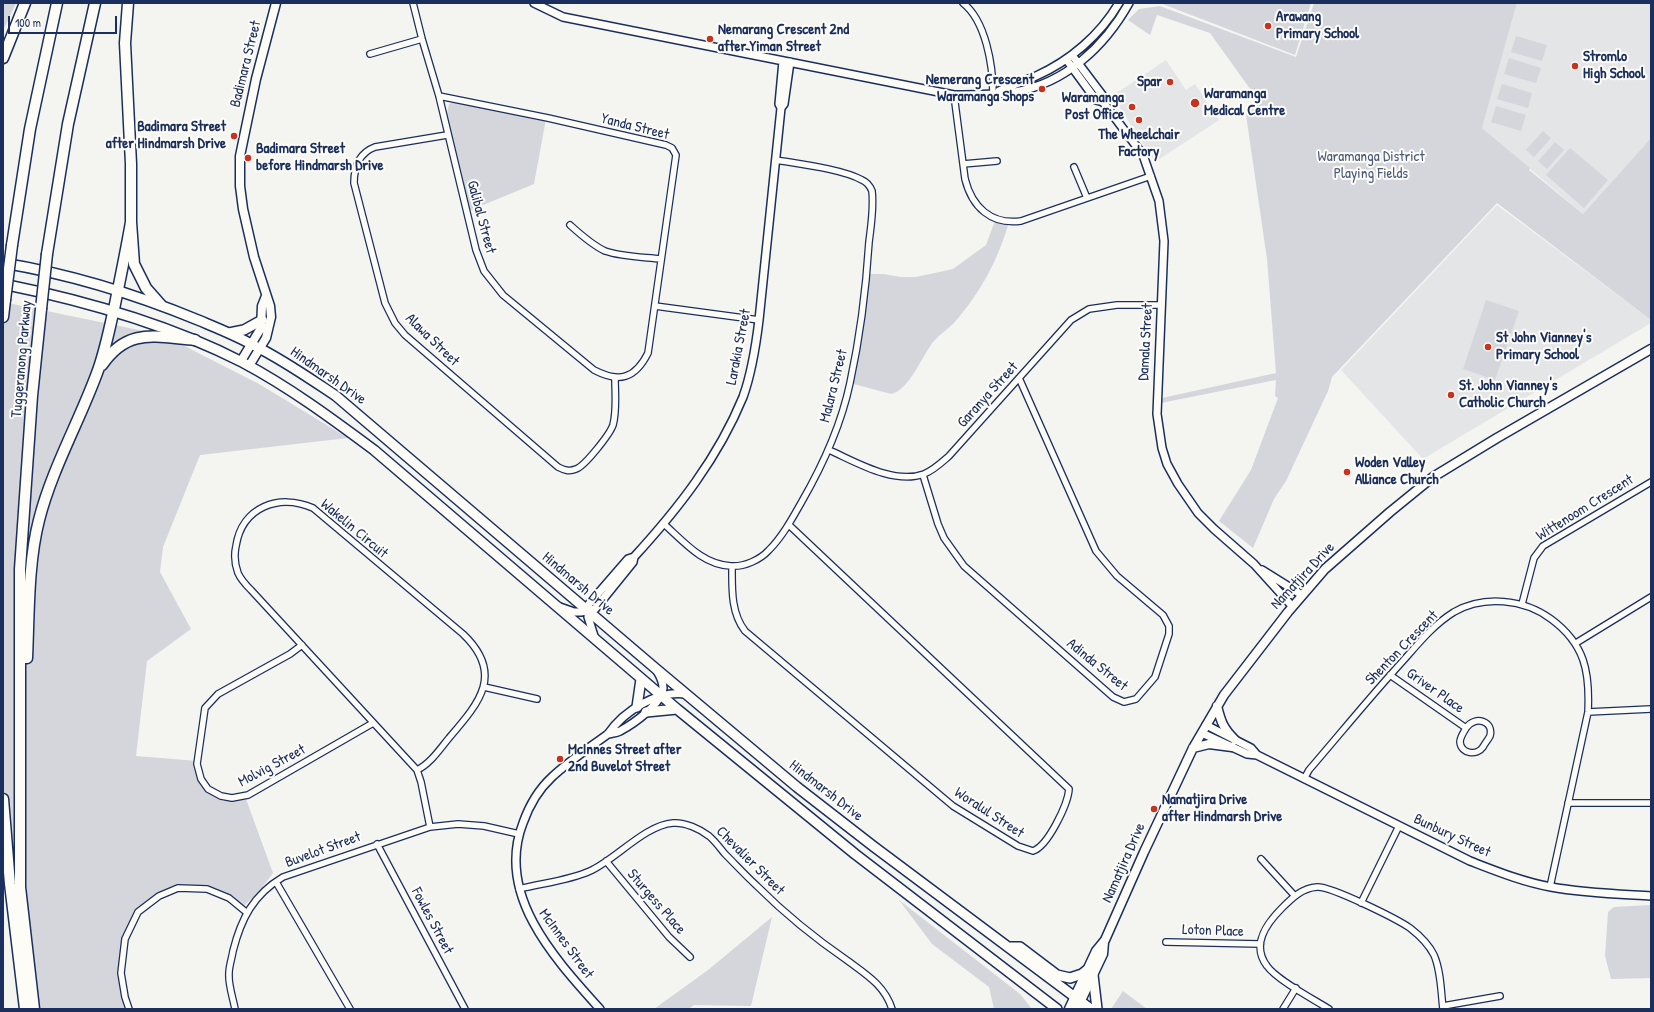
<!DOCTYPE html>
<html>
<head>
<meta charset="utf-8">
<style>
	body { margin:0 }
	#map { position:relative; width:1654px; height:1012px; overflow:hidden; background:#f4f4f1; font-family:"Patrick Hand",sans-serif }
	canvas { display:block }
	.frame { position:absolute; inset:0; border:4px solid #1b2f5e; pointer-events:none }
	.scale { position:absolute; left:8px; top:16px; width:109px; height:18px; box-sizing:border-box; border:2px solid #1b2f5e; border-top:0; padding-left:5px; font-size:12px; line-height:14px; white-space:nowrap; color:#1b2f5e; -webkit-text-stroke:3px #fdfcf7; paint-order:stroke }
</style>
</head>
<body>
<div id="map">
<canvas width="1654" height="1012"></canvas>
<div class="frame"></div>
<div class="scale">100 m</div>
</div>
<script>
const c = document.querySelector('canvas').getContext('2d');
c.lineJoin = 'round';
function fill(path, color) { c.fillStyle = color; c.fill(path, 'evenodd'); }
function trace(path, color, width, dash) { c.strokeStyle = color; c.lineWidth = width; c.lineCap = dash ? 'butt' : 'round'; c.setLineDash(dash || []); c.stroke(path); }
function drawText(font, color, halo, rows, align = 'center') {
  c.font = font + ' "Patrick Hand",sans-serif'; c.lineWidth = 4; c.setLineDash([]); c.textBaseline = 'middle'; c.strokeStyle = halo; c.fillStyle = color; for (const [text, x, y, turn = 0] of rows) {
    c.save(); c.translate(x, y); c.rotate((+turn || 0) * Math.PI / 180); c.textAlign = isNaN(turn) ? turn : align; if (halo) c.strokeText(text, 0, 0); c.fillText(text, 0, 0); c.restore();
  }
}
fill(new Path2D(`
	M1517,3h134v135l-68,76 -101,-86z
	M1166,60l20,30 9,-6 24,36 -64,42 -43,-66z
	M1497,205l154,115v3l-228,136 -82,-89z`), '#e4e5e6');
fill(new Path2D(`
	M3,3h13l-13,28z
	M1160,3h151l-16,52z
	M1314,3h203l-35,125 48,40 -1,2 54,44 68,-76v182l-154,-117 -165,174 -4,14 -42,90 -12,18 -21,49 -34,-27 32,-51 27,-72 -3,-2 1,-16 -115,23 1,-5 114,-25 -9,-114 -21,-144 12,-15 -48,-67 -53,-18 -7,20 -22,-15 11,-11 21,-3 136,51z
	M1516,36l31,9 -5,16 -31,-9z
	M1509,58l32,10 -5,15 -32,-9z
	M1502,84l30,9 -4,15 -31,-9z
	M456,101l90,18 -12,65 -68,28 -19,-99 2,-9z
	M1496,106l30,9 -5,16 -30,-9z
	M1543,131l8,7 -17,19 -8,-7z
	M1555,142l9,8 -17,19 -9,-8z
	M1570,148l38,32 -24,28 -38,-33z
	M996,218l13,4c-11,38 -28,70 -55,101 -6,6 -14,11 -20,18 -12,14 -24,49 -43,53l-41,-11 17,-109h16l18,3h15l37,-8 33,-24z
	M1486,300l33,11 -24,69 -32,-11z
	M3,302l160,33 96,49 89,54 -148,17 -37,92 -3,25 31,57 -44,32 -11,95 61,5v14l9,12 16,14 24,-2 27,74 -12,16 -17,17 -14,-10 -53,-10 -40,25 -13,27 -5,35 3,26 3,10h-85l-17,-127 -20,-77z
	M899,900l121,94 12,15h-38l-5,-22 -57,-43z
	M1651,905v73l-40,1 -6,-23 3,-44 6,-5z
	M772,917l-21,89 -57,-1 -5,4h-35l54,-39z
	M1123,991l24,18h-36z`), '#d4d6db');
const minor = new Path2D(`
	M413,3l9,36 17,57 37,154 8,21 19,24 91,75c25,13 41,9 54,-17l28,-198 -4,-7 -6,-3 -118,-27 -109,-22
	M963,3c23,18 30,63 30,91
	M370,54l52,-15
	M954,95l11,84c7,28 26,46 56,42l130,-45
	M447,135l-72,12c-16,6 -21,20 -21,36l31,120 10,20 10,12 153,132c6,3 11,5 18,2 9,-3 34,-35 37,-44 4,-15 2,-32 2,-47
	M963,164l34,-3
	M1074,167l13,31
	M570,225c10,9 22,20 35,26 18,6 38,6 56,8
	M655,306l104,14
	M829,450c27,12 65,35 95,24 10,-4 17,-11 25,-18l122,-136 18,-11 28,-4h44
	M923,475l15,49 6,14 20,28 149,131 11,5 12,-3 19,-22 14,-43v-8l-6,-11 -46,-39 -21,-25 -77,-173
	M664,524c20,18 39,41 67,42 13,1 29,-6 38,-16 13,-13 23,-31 32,-47 22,-38 40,-77 49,-120 10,-46 16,-94 19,-141 2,-16 5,-34 3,-51 -2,-5 -5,-9 -10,-11 -20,-11 -63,-16 -86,-20
	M732,567c0,22 -1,46 13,64l208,175 65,40 15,5c15,-5 35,-47 36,-62l-280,-264
	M1522,604l12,-46 9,-12 108,-64
	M1576,643l75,-46
	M302,645l-12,9 -72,40 -13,14 -8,56 4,15 7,10 13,7 11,2 16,-3 125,-72
	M1390,675l76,53c9,-13 28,-7 24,8 -2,4 -5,7 -7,11 -6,9 -22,7 -23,-5 0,-5 4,-10 6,-14
	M484,687l53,12
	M1588,712l63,-3
	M417,770l-166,-180c-5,-5 -10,-10 -13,-17 -3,-8 -4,-18 -2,-27 6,-39 43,-53 77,-38l150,126c42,40 16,69 -14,104 -9,11 -19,26 -32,32l4,12 9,45
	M1304,779l5,-9c31,-36 61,-73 93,-108 16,-18 31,-37 52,-50 30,-17 70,-13 97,7 34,25 39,53 37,93l-38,175
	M1568,803h83
	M377,844l88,165
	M1261,859l33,36
	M606,861l63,76 21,20
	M276,882l74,127
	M519,889c23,-6 49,-8 71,-18 25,-11 55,-46 83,-48 12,-1 27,6 36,13 6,5 11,12 16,18 11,11 21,22 32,32 28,28 59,53 91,75 19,14 37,25 44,48
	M1361,903l38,-77
	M1166,942l94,2
	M1443,1006l57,-10
	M129,1009l-4,-12 -4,-24 4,-34 13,-27 21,-16 19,-8 29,1 22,9 17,14
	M235,1009c-2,-11 -7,-25 -6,-36 0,-7 3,-15 4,-22 8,-32 20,-56 50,-74l147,-50 28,-3 26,2 35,8
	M1283,1009l13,-21
	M1329,1009c-16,-10 -52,-29 -62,-43 -16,-21 -1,-42 15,-58 10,-10 20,-20 35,-21 14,-1 80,32 93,41 9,7 19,17 24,27 7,16 7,37 9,54`);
const tertiary = new Path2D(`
	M534,3l29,14 391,78c21,0 41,0 61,-3 51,-9 90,-46 114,-89
	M1072,55l31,41v6
	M1066,59l30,41 7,2 40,53 16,46 5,40 -7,173 5,34 5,16 11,20 20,29 16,16 40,35 38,42
	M999,91c12,-5 25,-10 37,-15 34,-15 64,-41 83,-73
	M781,108l3,-4 6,-42
	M1262,570l40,25
	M557,606l17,6h7l14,-3 38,-47 1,-5c44,-48 84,-99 109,-160 9,-25 13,-52 16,-77l22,-212 -2,-4 4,-43
	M595,639l-7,-22 1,-13 39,-45 6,-2
	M1206,725l45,23 6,7
	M1202,733l45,21 10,1 213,106c26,10 53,21 81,26 33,6 67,7 100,9
	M608,734c4,-1 8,-1 12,-3 13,-7 42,-27 43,-43 0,-6 -3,-12 -6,-17
	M600,1009c-45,-50 -105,-114 -77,-186 6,-17 16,-34 29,-46 17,-16 37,-29 56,-43 16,-23 49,-44 78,-40`);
const secondary = new Path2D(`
	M241,361l20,-33 1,-22 4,-10
	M249,366l17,-28 5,-21 -1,-11 -16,-49 -11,-48 -3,-23v-30l16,-77 20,-76
	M1217,706c4,16 6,22 18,34
	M1193,748l16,-4 23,3
	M1069,1009l27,-58 9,-11 39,-88 49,-104 31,-53 64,-83 37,-43 65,-57 43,-35 64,-39 154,-89
	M1077,1009l26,-55 1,-12`);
const primary = new Path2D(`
	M3,263c67,11 132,31 195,57 19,8 37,15 55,25 29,14 56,33 83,51l319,272 142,119 76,59 218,163
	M3,284c79,16 167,41 239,78 47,25 89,56 132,88l303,259 178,145 202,155
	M229,333l15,-3 18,-10
	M637,707l4,-28
	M646,712l31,-3
	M1008,947h12l37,28 13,3 12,-4 5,-4
	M1093,975l4,34`);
const motorway = new Path2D(`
	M128,3l-3,40 6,121v58l3,42 12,24 15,17
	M3,58l22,-55
	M12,245l18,-116 27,-126
	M47,254l21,-130 27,-121
	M3,317l2,-17
	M102,365c26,-38 53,-28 93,-25
	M27,658c2,-45 1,-95 12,-138 13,-51 40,-98 58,-147 8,-21 12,-43 17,-64 6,-29 12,-58 17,-87
	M3,799l7,85 15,125
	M34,1009l-14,-122v-318l12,-173 9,-87`);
trace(minor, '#1b2f5e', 8);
trace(tertiary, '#1b2f5e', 10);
trace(secondary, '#1b2f5e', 11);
trace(primary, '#1b2f5e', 12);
trace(motorway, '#1b2f5e', 13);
trace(minor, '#fdfcf7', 5.5);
trace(tertiary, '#fdfcf7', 7);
trace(secondary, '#fdfcf7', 8);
trace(primary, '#fdfcf7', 9);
trace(motorway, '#fdfcf7', 10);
const motorwayBridge = new Path2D(`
	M5,300l7,-55
	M41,309l6,-55`);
trace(motorwayBridge, '#1b2f5e', 13, []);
trace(motorwayBridge, '#fdfcf7', 10);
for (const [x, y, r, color] of [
	[1268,26,4,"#c8321e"],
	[710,39,4,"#c8321e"],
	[1575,66,4,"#c8321e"],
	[1170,82,4,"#c8321e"],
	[1042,89,4,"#c8321e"],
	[1195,103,5,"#c8321e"],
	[1132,107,4,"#c8321e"],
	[1139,120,4,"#c8321e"],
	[234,136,4,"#c8321e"],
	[248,158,4,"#c8321e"],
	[1488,347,4,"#c8321e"],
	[1451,395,4,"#c8321e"],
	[1347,472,4,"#c8321e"],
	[560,759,4,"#c8321e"],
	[1154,809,4,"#c8321e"]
]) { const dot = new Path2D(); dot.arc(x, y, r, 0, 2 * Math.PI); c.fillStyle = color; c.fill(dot); trace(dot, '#fdfcf7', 1.5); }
drawText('bold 15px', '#1b2f5e', '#fdfcf7', [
	["Arawang",1276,17],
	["Primary School",1276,34],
	["Nemarang Crescent 2nd",718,30],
	["after Yiman Street",718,47],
	["Stromlo",1583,57],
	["High School",1583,74],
	["Nemerang Crescent",1034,80,"right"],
	["Waramanga Shops",1034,97,"right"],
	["Spar",1162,82,"right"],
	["Waramanga",1204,94],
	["Medical Centre",1204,111],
	["Waramanga",1124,98,"right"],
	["Post Office",1124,115,"right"],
	["Badimara Street",226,127,"right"],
	["after Hindmarsh Drive",226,144,"right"],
	["The Wheelchair",1139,135,"center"],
	["Factory",1139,152,"center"],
	["Badimara Street",256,149],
	["before Hindmarsh Drive",256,166],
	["St John Vianney's",1496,338],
	["Primary School",1496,355],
	["St. John Vianney's",1459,386],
	["Catholic Church",1459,403],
	["Woden Valley",1355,463],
	["Alliance Church",1355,480],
	["McInnes Street after",568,750],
	["2nd Buvelot Street",568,767],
	["Namatjira Drive",1162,800],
	["after Hindmarsh Drive",1162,817]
], 'left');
drawText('15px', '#1b2f5e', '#fdfcf7', [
	["Badimara Street",246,64,-76],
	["Yanda Street",635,127,14],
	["Galibal Street",481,217,75],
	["Alawa Street",432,340,44],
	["Damala Street",1146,342,-87],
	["Larakia Street",739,347,-79],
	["Tuggeranong Parkway",22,359,-85],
	["Hindmarsh Drive",328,376,35],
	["Malara Street",834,386,-76],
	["Garanya Street",988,395,-48],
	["Wittenoom Crescent",1585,508,-32],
	["Wakelin Circuit",354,529,40],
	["Namatjira Drive",1303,576,-47],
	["Hindmarsh Drive",578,584,40],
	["Shenton Crescent",1402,648,-46],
	["Adinda Street",1097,665,39],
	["Griver Place",1435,691,35],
	["Molvig Street",272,766,-28],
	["Hindmarsh Drive",826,791,38],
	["Woralul Street",989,813,33],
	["Bunbury Street",1452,836,25],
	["Buvelot Street",323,850,-20],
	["Chevalier Street",750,861,45],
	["Namatjira Drive",1124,863,-66],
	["Sturgess Place",656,902,49],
	["Fowles Street",432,921,62],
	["Loton Place",1213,931,2],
	["McInnes Street",566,944,54]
]);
drawText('15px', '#49597d', '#fdfcf7', [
	["Waramanga District",1371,157],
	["Playing Fields",1371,174]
]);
</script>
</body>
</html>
